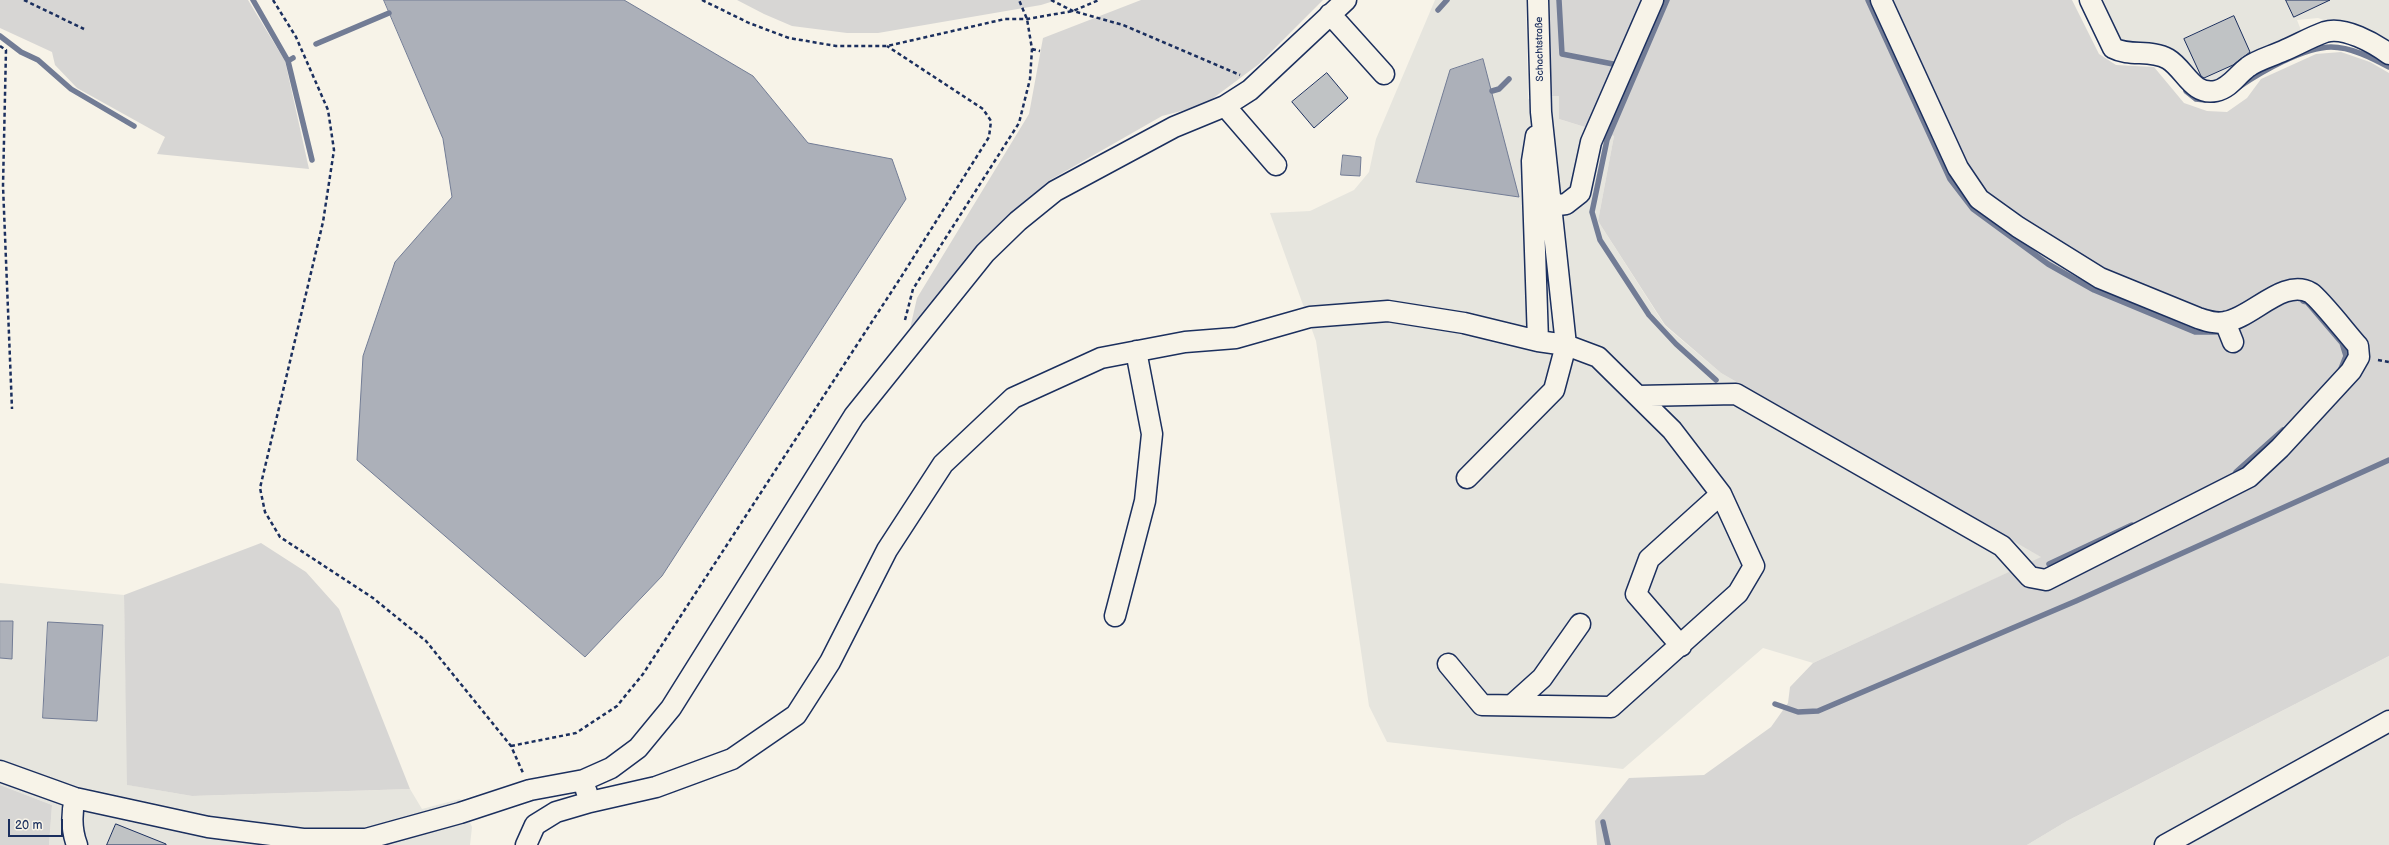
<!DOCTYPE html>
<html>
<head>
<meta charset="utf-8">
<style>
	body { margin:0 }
	#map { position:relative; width:2389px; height:845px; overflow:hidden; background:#f7f3e8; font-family:"Balsamiq Sans",sans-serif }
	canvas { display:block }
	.scale { position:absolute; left:8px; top:819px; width:55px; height:18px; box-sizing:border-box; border:2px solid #1b2f5e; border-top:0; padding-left:5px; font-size:12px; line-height:14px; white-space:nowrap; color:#1b2f5e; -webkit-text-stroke:3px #f7f3e8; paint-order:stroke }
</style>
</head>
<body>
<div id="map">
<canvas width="2389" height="845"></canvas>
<div class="scale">20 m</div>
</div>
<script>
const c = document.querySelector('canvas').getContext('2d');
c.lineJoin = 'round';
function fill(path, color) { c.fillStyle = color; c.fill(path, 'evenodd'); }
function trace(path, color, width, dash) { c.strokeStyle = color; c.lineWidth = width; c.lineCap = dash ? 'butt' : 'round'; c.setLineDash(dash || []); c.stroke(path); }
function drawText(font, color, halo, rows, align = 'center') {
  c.font = font + ' "Balsamiq Sans",sans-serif'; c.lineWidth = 3; c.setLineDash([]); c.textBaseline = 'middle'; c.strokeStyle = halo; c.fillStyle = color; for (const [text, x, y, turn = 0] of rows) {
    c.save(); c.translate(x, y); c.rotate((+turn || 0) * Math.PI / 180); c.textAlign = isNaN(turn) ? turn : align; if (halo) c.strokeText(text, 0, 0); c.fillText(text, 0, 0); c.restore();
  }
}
fill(new Path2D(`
	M1435,0h91l2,99 31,-4v24l55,17 -16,85 67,105 56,47 321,184 -229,106 -50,-15 -140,121 -236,-27 -18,-36 -53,-365 -46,-128 40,-2 44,-21 15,-18 7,-33z
	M2096,0h293v39l-4,2 -67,-23 -21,2 6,15 -92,50 -94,-40z
	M0,583l124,12 4,190 64,11 218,-7 12,20 38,-10 12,28 -2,18h-421l3,-40 -52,-20z
	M2389,656v189h-362l40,-24z`), '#e6e5de');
fill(new Path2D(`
	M0,0h248l37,61 24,108 -152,-15 8,-17 -88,-49 -22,-23 -3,-13 -52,-24z
	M737,0h320l-16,5 -163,28h-31l-55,-7 -28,-12z
	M1141,0h182l-64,64 -55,41 -42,11 -112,64 -70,63 -71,90 8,-35 112,-184 14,-76z
	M1547,0h525l27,54 17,11 38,2 30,36 23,8 20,1 20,-14 14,-19 55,-25 25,-2 29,10 19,11v583l-322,165 -40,24h-430l-2,-24 34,-43 75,-3 67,-48 17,-24 2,-16 23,-24 228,-106 -320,-184 -56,-48 -67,-104 16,-85 -55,-17v-23h-9z
	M261,543l45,29 33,37 71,180 -218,7 -65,-11 -3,-190z
	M0,785l52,20 -3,40h-49z`), '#d7d6d4');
const water = new Path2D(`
	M384,0h240l129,76 55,67 84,16 14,40 -244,377 -77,81 -228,-197 6,-104 32,-94 57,-65 -9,-58z
	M1483,59l36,138 -103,-15 34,-112z
	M1343,155l18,2 -1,19 -19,-1z
	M0,621h13l-1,38 -12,-1z
	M48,622l55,3 -6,96 -54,-3z`);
fill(water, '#acb0b9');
trace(water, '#727c95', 1);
trace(new Path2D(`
	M253,0l35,61 5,-3
	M1559,0l3,54 51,10
	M1667,0l-60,140 -15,72 8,28 49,75 27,29 40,36
	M1868,0l82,179 23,30 75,55 46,26 101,42h23
	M1438,10l9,-10
	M0,36l21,16 17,8 33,29 63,37
	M316,44l73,-31
	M288,61l24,99
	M2239,87c22,-15 65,-40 92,-40 20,0 41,11 58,20
	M1492,91l7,-2 10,-10
	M2186,91l10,8 9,1
	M2303,301l4,1 35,41 4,13 -6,15
	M2236,472l47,-42
	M2049,564l83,-39
	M1775,704l23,8 20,-1 258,-110 313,-141
	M1603,822l5,23`), '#727c95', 5.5);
const building = new Path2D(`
	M2286,0h44l-36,17z
	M2234,16l16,36 -17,13 -29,13 -3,-2 -17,-37z
	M1327,73l21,25 -34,30 -22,-26z
	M116,824l50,20v1h-59z`);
fill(building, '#c0c3c5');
trace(building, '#1b2f5e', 1);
const minor = new Path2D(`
	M2090,0l23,48c17,9 38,1 55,11 17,10 24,37 48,32 14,-3 21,-16 32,-24 9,-7 24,-11 35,-16 14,-6 28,-14 42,-19 19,-6 49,11 64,22
	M1330,14l54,60
	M1225,106l51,59
	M1536,136l-4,25 6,180
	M1550,206l16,-2 14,-11 11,-51 62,-142
	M2225,322l8,20
	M1638,396l98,-2 266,152 28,31 16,3 203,-103 31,-29 71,-77 8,-14 -1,-11c-10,-11 -37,-46 -47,-53 -27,-16 -59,25 -86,29 -10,2 -18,-1 -27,-4l-98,-40 -82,-51 -39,-28 -21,-31 -77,-168
	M1115,616l30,-115 7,-67 -16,-83
	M1681,646l-45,-52 13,-35 72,-65
	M1448,664l34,41 129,2 127,-114 16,-27 -33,-72 -49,-64 -74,-73 -32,-12 -25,-233 -3,-112
	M1512,705l30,-27 38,-54
	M0,771l75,27 133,29 95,12h63l94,-26 70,-23 54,-10 27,-12 27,-20 33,-40 183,-292 131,-163 33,-32 37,-30 119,-64 51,-21 25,-16 96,-90
	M75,798c-4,17 -4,31 2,47
	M590,802l66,-15 76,-28 64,-44 34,-53 57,-112 56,-86 70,-66 88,-40 84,-16 51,-4 74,-21 78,-6 76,12 74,18 28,4 -12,45 -87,88
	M526,845l9,-20 21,-13 34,-10 -4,-12
	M2165,845l224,-124`);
trace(minor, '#1b2f5e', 23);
trace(new Path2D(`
	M24,0l60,29
	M273,0l23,37 32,73 6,40 -11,72 -63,266 5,24 15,25 93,61 53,43 85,105 12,27
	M702,0l47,23 40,15 47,8h51l118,-27h22l46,-8 26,-11
	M1051,0l22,11 50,14 117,50
	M0,46l6,4 -3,136 9,223
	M1032,49l8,2
	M905,320l8,-31 106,-166 11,-44 2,-30 -5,-30 -8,-19
	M2378,360l11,2
	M511,746l65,-13 41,-27 26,-32 260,-400 86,-137 2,-16 -8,-12 -96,-63`), '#1b2f5e', 2.5, [4, 3]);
trace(minor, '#f7f3e8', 20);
drawText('10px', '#1b2f5e', '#f7f3e8', [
	["Schachtstraße",1540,49,-91]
]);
</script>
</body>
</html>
